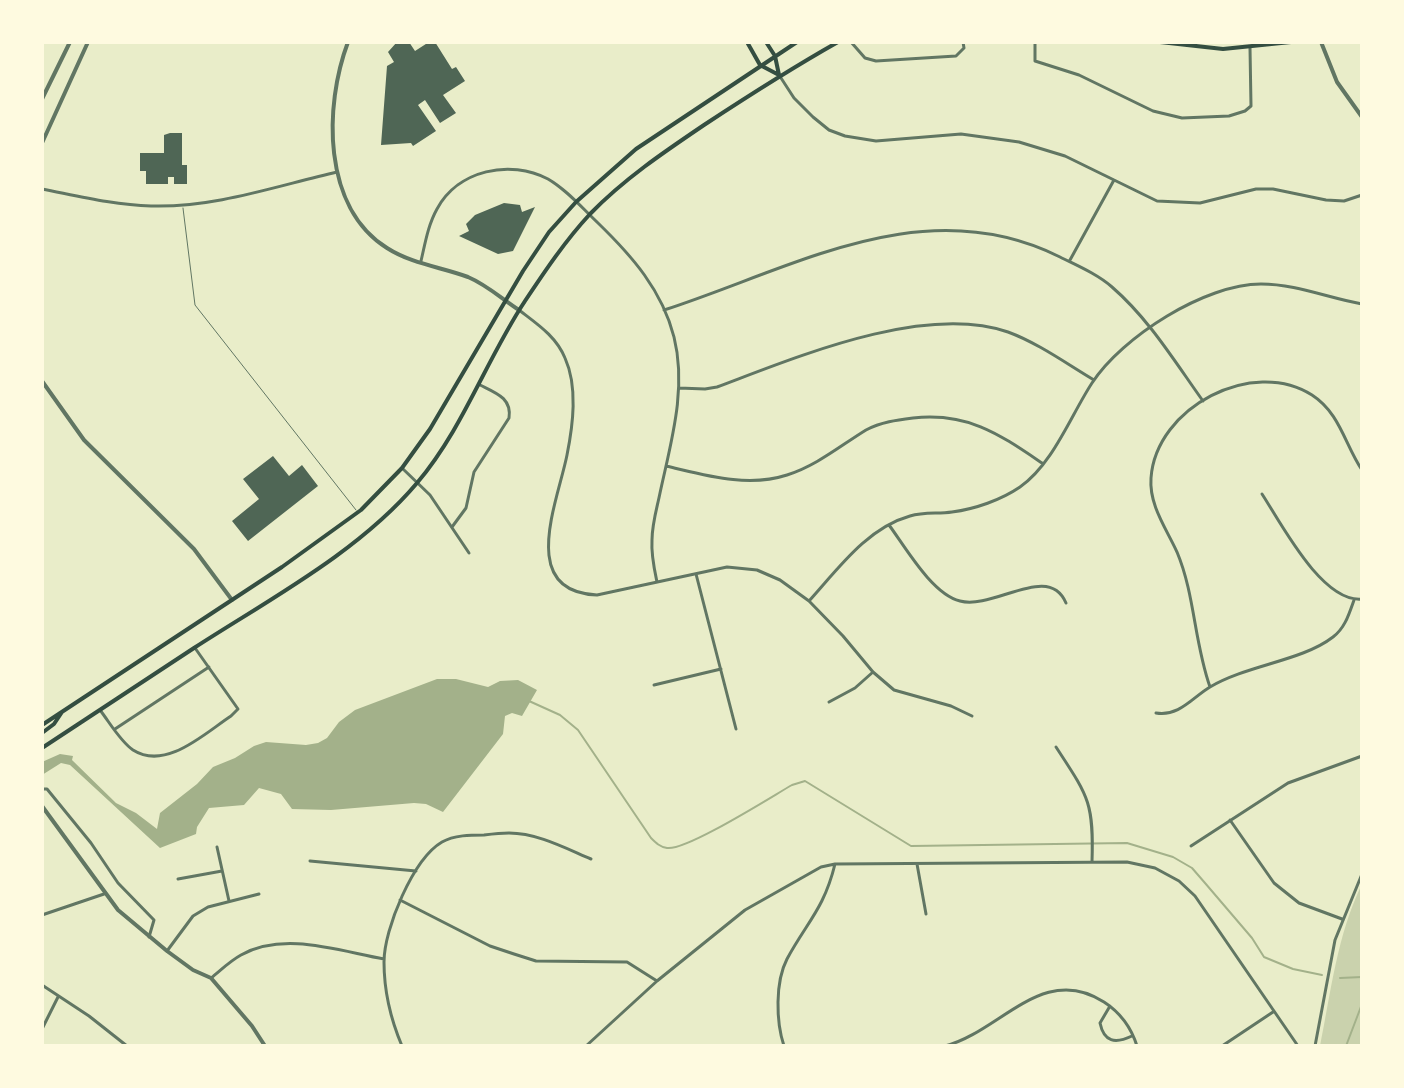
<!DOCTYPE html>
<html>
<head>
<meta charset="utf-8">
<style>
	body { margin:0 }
	#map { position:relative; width:1404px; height:1088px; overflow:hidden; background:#e9edc9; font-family:Figtree,sans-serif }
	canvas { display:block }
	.frame { position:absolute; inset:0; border:44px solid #fefae0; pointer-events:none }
</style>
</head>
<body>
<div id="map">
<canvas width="1404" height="1088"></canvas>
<div class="frame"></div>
</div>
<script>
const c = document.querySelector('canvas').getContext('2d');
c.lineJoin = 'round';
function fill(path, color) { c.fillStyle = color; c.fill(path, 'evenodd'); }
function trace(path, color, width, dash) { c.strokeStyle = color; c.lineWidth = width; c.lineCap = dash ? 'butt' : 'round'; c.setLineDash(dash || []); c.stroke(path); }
fill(new Path2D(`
	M1362,884v162h-42c11,-54 17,-111 42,-162z`), '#cad2ad');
fill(new Path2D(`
	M437,679h19l32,8 12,-6 18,-1 19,10 -15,26 -10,-3 -7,3 -2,18 -60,78 -17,-8 -12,-1 -83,7 -39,-1 -11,-15 -22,-6 -15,17 -35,3 -12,19 -1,7 -36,14 -90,-83 -9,-2 -19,12v-13l18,-8 13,2 -1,4 44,43 20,10 21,16 3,-16 37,-29 16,-17 22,-9 19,-12 12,-4 40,3 12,-2 9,-5 12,-16 16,-12z`), '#a3b18a');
trace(new Path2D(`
	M529,701l31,14 18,15 73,108c5,5 9,9 16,10 19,3 104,-51 125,-63l13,-4 106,65 216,-3 46,14 19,11 13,15 47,55 12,19 29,12 29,6
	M1340,978l22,-1
	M1346,1046l16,-42`), '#a3b18a', 2);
fill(new Path2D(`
	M397,42h12l6,9 14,-9h6l17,27 4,-2 9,14 -22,14 13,18 -16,10 -15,-23 -7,5 18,26 -23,15 -2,-3 -30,2 6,-79 7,-4 -6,-10z
	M170,133h12v32h5v19h-13v-7h-6v7h-22v-13h-6v-18h24v-18z
	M504,203l16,2 2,7 13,-5 -22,44 -15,3 -39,-18 10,-5 -3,-7 9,-9z
	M273,456l16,20 13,-11 16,21 -70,55 -16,-20 27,-22 -16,-20z`), '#4f6655');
trace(new Path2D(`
	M183,208l12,97 161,205`), '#617663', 1);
trace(new Path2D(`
	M851,42l14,16 11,3 80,-5 8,-8 -1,-6
	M1035,42v19l44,14 74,36 29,7 47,-2 16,-5 6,-5 -1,-58
	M781,78l13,20 19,19 16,13 16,6 31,5 85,-7 58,8 46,14 92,45 43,2 56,-14h17l53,11 18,1 18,-6
	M42,189c36,7 72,16 109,17 63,2 125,-20 186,-34
	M1070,260l44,-80
	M421,261c4,-17 7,-36 16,-52 21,-39 73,-50 111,-30 19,11 34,29 50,44 34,33 64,67 76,114 13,52 -3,105 -14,156 -3,15 -8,31 -8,47 -1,15 2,28 5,42
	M519,310c18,14 37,26 46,48 13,29 8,67 2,97 -9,46 -50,137 30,140l130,-28 30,3 23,10 29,21 34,35 30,36 21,18 57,16 21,10
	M664,310c130,-42 260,-121 396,-53 18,9 37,17 52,30 37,32 63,75 91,114
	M679,388l26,1 12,-2c80,-30 207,-84 291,-55 30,11 59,32 86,48
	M666,466c39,9 81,22 121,9 29,-9 53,-29 79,-45 15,-8 31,-10 47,-12 55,-6 86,16 129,45
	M402,468l28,27 39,58
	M1262,494c19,29 60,109 100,105
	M889,525c17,23 43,69 71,76 34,9 89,-39 106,2
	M452,527l14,-19 8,-36 35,-54c3,-20 -13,-25 -29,-33
	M696,574l40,155
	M809,601c29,-32 58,-73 101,-85 14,-4 28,-2 42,-4 23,-3 49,-12 68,-25 33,-23 51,-72 72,-104 30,-46 113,-99 169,-99 35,0 67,14 101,20
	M654,685l67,-16
	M1210,687c-16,-45 -15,-92 -33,-135 -11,-24 -28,-47 -26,-74 5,-71 102,-121 161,-83 28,18 33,50 50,75
	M829,702l26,-14 18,-16
	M100,710c10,13 20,31 33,40 33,21 72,-17 98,-34l7,-7 -43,-61
	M1156,713c23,4 37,-16 54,-26 37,-22 92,-26 123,-50 12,-9 16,-23 21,-37
	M115,729l94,-62
	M1056,747c32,49 38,55 36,115
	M42,789h5l44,54 27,40 36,37 -5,17
	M1230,820l44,63 25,20 43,16
	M1191,846l97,-63 74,-27
	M217,847l12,54
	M310,861l106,10
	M917,864l9,50
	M178,879l44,-8
	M400,900l90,46 24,8 22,7 91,1 30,19
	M42,915l62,-21
	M167,951l26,-35 15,-9 51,-13
	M211,978c10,-8 19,-17 30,-23 43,-24 98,-4 143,4
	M42,985l47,31 38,30
	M1110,1006l-10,17c4,19 15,21 32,13
	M42,1029l16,-32
	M402,1046c-11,-26 -18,-56 -18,-84 0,-33 29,-103 58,-120 12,-7 29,-7 42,-7 8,-1 17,-2 25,-2 28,0 56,15 82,26
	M586,1046l71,-65 88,-71 76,-43 14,-3 292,-2 28,6 24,13 16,15 103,150
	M784,1046c-8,-24 -9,-64 3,-87 20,-37 37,-50 48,-95
	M945,1046c55,-14 98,-84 159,-44 17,11 27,25 33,44
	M1222,1046l51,-34
	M1315,1046l20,-106 27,-66`), '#617663', 3);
trace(new Path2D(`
	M348,42c-24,64 -26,165 39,206 25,16 54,19 81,29 19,8 34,22 51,33
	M1321,42l16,40 25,35
	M42,99l28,-57
	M42,143l46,-101
	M42,381l42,59 110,109 38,51
	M42,806l76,104 49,41 26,19 18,8 41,48 13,20`), '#617663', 4);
trace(new Path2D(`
	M747,42l13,23 19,10
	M766,42l9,14 4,19
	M1160,42l63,7 68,-7
	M42,725l240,-158 79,-57 41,-42 28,-39 93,-158 26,-39 27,-30 60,-53 161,-107
	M42,733l12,-9 8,-12
	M42,748c51,-33 101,-67 152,-100 74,-48 165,-96 223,-165 46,-54 69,-123 108,-182 20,-30 40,-60 65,-87 34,-35 74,-62 114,-89 44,-29 88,-57 134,-83`), '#344e41', 4);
</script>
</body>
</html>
